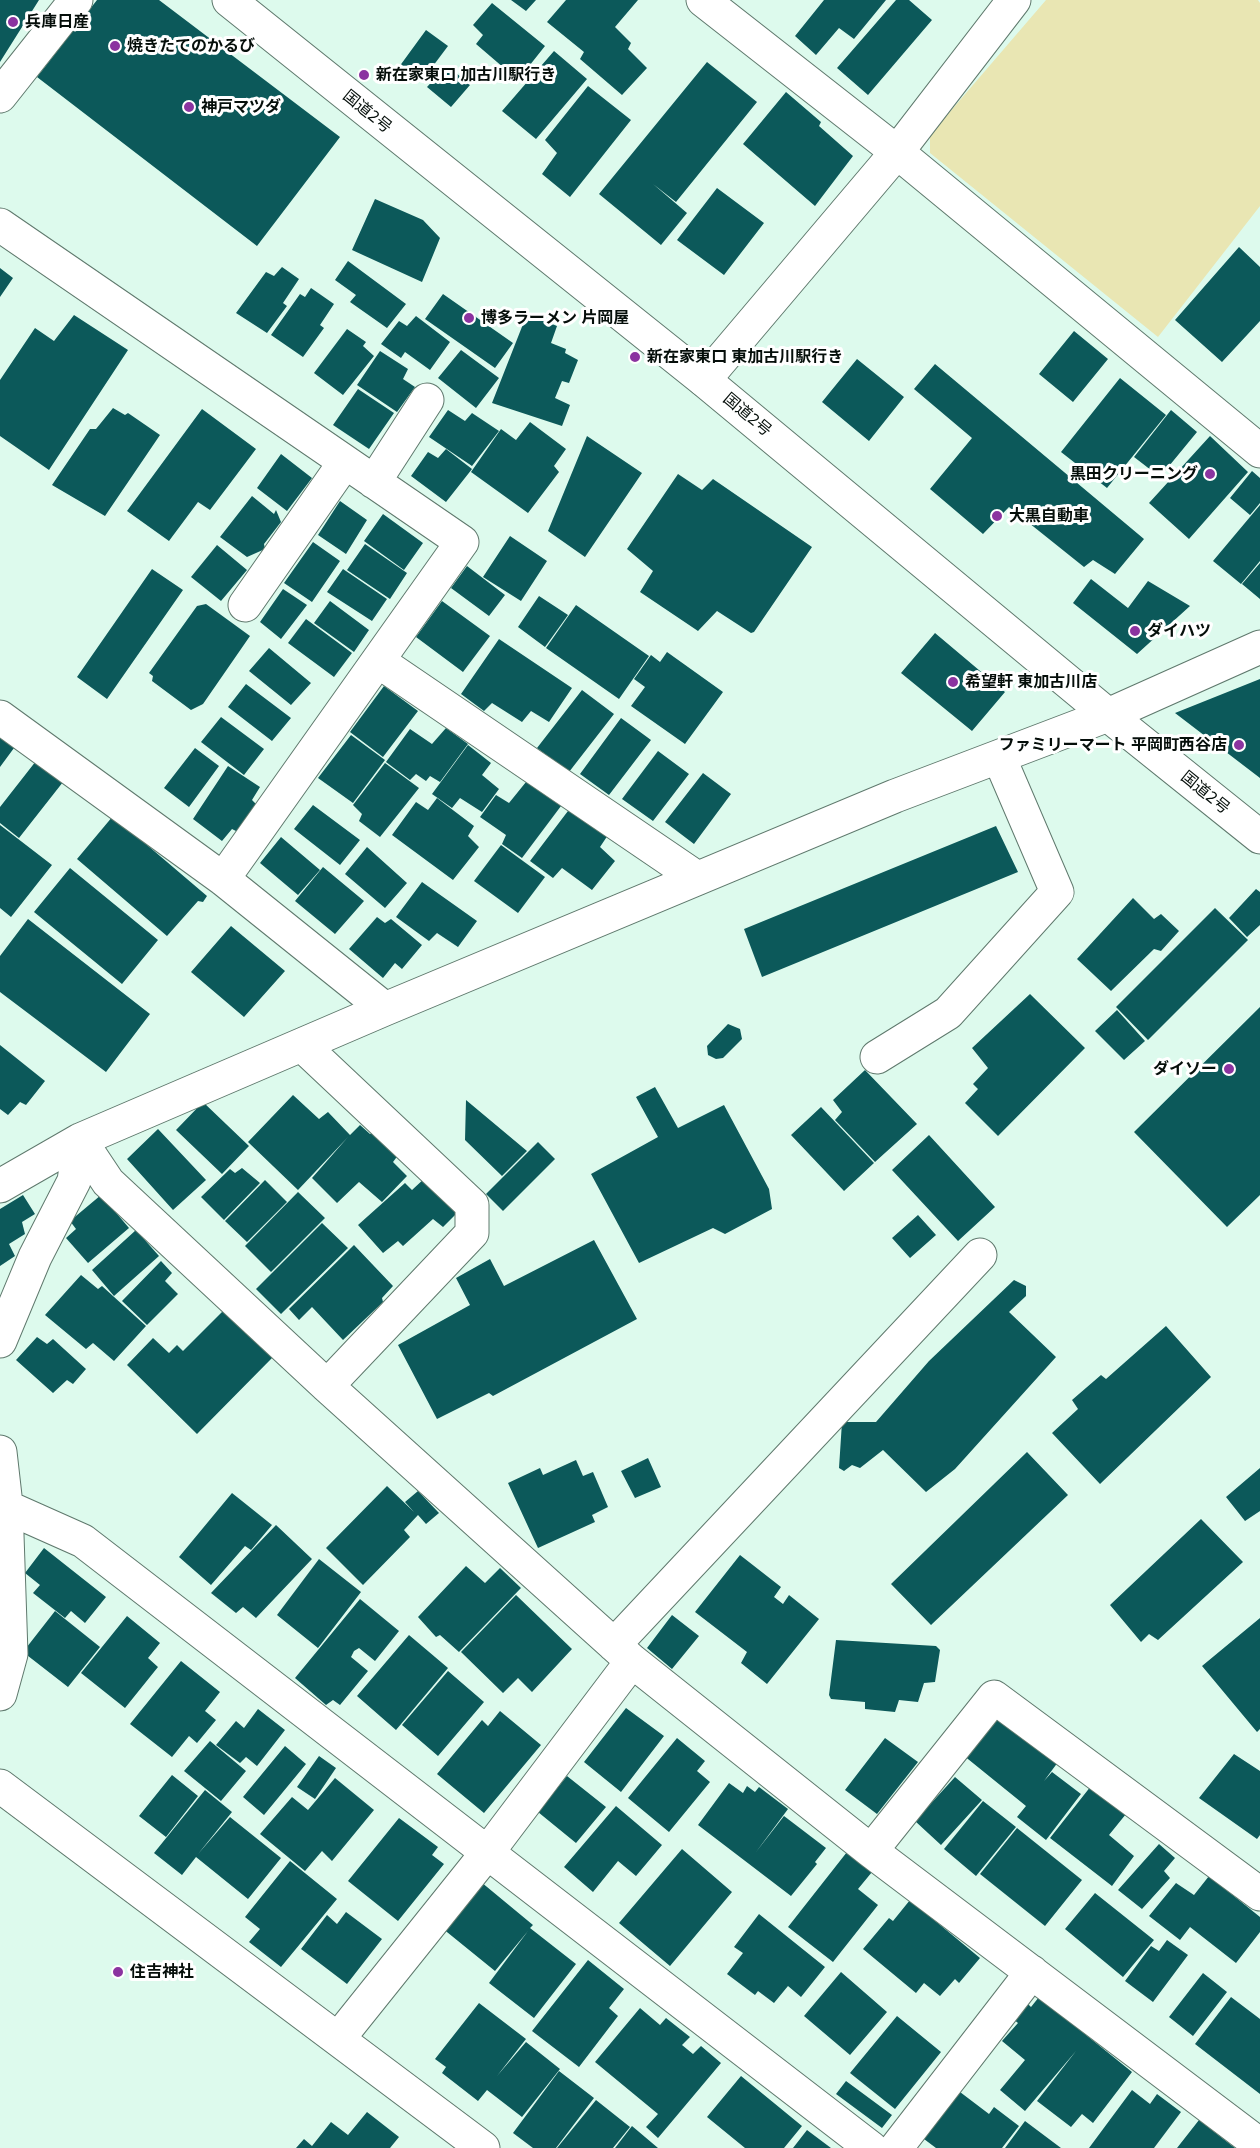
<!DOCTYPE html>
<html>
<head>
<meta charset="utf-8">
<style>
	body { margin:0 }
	canvas { display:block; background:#ddfaed }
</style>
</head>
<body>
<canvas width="1260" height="2148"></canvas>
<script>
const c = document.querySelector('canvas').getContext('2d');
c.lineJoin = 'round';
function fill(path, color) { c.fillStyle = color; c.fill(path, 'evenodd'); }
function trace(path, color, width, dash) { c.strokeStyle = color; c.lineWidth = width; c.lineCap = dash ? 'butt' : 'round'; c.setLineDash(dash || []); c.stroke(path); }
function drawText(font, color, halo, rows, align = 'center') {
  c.font = font + ' "Noto Sans","Noto Sans JP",sans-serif'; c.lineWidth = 6; c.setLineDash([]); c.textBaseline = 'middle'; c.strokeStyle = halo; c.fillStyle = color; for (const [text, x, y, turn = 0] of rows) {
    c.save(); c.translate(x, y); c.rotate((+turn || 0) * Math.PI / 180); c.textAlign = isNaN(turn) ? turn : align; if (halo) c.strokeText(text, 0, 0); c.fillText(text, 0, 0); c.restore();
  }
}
fill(new Path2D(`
	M1046,0h212l2,3v203l-102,131 -228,-184v-18z`), '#e9e6b3');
fill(new Path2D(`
	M0,0h39l-39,62z
	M97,0h62l181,137 -83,109 -220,-169z
	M511,0h25l-10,11z
	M566,0h72l-23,27 16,16 -3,6 19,19 -25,27 -42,-36 4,-7 -37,-30z
	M824,0h62l-32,39 -15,-11 -23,27 -21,-19z
	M896,0h13l23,20 -64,75 -31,-27z
	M492,3l53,43 -27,34 -42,-36 7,-9 -10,-10z
	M426,30l22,16 -27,36 -22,-15z
	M554,51l33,28 -51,60 -34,-28z
	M707,62l50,40 -81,100 -23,-18 34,29 -26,32 -62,-51z
	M447,65l23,20 -19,22 -24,-20z
	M588,86l43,34 -61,77 -28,-23 15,-21 -12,-13z
	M786,92l35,30 -2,4 34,30 -38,50 -72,-62z
	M717,188l47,35 -40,52 -47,-35z
	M375,199l48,21 17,18 -18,44 -70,-32z
	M1239,247l21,20v54l-38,41 -47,-42z
	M348,261l58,43 -19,24 -37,-26 6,-7 -21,-15z
	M282,267l17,12 -16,24 4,3 -20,27 -31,-20 30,-41 8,4z
	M0,268l13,10 -13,19z
	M311,288l23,16 -14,21 4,3 -21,29 -32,-22 29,-41 5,3z
	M443,294l70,49 -18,25 -70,-49z
	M527,314l30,12 -6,17 15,6 -1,4 13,7 -9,23 -7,-2 -7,17 15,7 -8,21 -70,-23z
	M74,315l54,35 -79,120 -49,-34v-56l35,-52 19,13z
	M416,316l34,26 -20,28 -25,-18 -4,6 -20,-14 18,-23 8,5z
	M347,329l19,13 -3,4 11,10 -31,39 -29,-22z
	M1074,331l34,28 -35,43 -34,-28z
	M461,350l38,28 -23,30 -38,-30z
	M380,351l28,18 -5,10 12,8 -18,25 -40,-27z
	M857,359l47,38 -35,44 -47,-39z
	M935,364l209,175 -29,35 -22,-14 -9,7 -75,-60 -26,27 -53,-45 42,-51 -58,-49z
	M1120,378l46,37 -59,73 -46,-36z
	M358,389l36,24 -25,36 -36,-24z
	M113,408l12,7 3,-2 32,22 -55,81 -53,-31 38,-56h6z
	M202,409l54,40 -46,61 -12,-8 -29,39 -42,-30z
	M448,410l17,11 7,-8 27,18 -27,35 -43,-29z
	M1171,410l26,22 -37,45 -26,-20z
	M530,422l36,27 -12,17 5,6 -31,41 -57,-41 30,-43 15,11z
	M587,436l55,37 -57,84 -37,-26z
	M1210,436l38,36 -59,67 -40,-36z
	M446,449l26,20 -26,33 -35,-26 17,-24 10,6z
	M281,454l31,24 -25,33 -30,-23z
	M1252,471l8,7v25l-10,12 -20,-17z
	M678,474l24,16 11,-11 99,68 -58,85 -3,1 -34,-22 -19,20 -58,-39 13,-21 -26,-22z
	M252,496l22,18 2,-4 5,12 -17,22 1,5 -18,8 -27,-20z
	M340,501l27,19 -21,34 -28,-19z
	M1260,505v56l-19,23 -28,-23z
	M383,514l40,29 -19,27 -40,-29z
	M510,536l37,25 -26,40 -38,-24z
	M313,542l27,19 -28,41 -28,-19z
	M365,544l42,29 -17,26 -43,-29z
	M217,545l30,25 -26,31 -30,-24z
	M1260,563v36l-18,-15z
	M467,566l38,29 -16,21 -38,-28z
	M152,569l31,21 -76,109 -30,-22z
	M343,569l44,30 -15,22 -45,-29z
	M1091,579l37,29 20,-27 42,25 -53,48 -64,-51z
	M283,589l24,16 -26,34 -21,-17z
	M539,596l29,19 -23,32 -27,-20z
	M330,601l39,29 -15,22 -40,-29z
	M442,601l48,35 -27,36 -47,-35z
	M206,604l44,32 -47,68 -12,6 -39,-29 1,-5 -4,-3 48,-67z
	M576,605l73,51 -30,43 -73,-51z
	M306,619l46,34 -18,24 -46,-34z
	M935,633l70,59 -33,39 -71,-58z
	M499,639l73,49 -23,34 -18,-11 -9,11 -30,-19 -8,8 -23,-17z
	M269,648l42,35 -20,22 -42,-34z
	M667,652l56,40 -38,52 -54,-38 14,-19 -11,-8 17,-24 9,7z
	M1260,679v99l-85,-65z
	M246,684l45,34 -19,23 -44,-34z
	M384,686l34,25 -35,46 -33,-25z
	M582,690l32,24 -45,58 -32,-24z
	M221,717l43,32 -20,26 -43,-33z
	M621,718l30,22 -42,55 -29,-21z
	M446,728l22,16 -28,38 -10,-6 -4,5 -10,-7 -6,6 -24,-18 24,-33 22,15z
	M351,735l34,25 -32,43 -35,-25z
	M0,738l14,10 -14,19z
	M468,745l23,18 -9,12 17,14 -17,23 -22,-14 -8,10 -20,-14z
	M195,748l24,18 -30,41 -25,-19z
	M658,751l31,23 -36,47 -31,-22z
	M36,761l27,21 -44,56 -19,-15v-16z
	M385,763l34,25 -39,49 -21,-16 3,-7 -9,-9z
	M228,766l32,21 -8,13 5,5 -19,27 -6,-3 -10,12 -29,-22z
	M703,773l28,21 -37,50 -29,-22z
	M526,782l35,24 -39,52 -20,-14 4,-9 -26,-18 16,-22 13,8z
	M437,798l37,28 -6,10 11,11 -26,33 -61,-45 24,-33 12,8z
	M313,805l47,35 -20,25 -46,-36z
	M571,807l37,28 -8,12 15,14 -23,29 -30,-22 -9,10 -23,-17z
	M113,816l94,80 -4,6 -5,-1 -31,35 -90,-77z
	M0,825l52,40 -41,52 -11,-9z
	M996,826l22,46 -256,105 -18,-48z
	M281,837l39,33 -22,25 -38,-32z
	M501,845l44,32 -27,36 -44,-32z
	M367,847l40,36 -22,25 -40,-34z
	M323,867l41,34 -29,33 -40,-33z
	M70,868l88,72 -36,44 -88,-72z
	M422,882l55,39 -19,26 -21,-14 -8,8 -33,-24z
	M1256,889l4,3v33l-13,12 -18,-19z
	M1133,898l21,21 7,-5 18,17 -18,20 -7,-2 -43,42 -34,-32z
	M1215,908l33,32 -100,100 -32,-33z
	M377,917l8,6 6,-4 31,26 -20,24 -7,-6 -12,15 -34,-29z
	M28,919l122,95 -44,58 -106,-80v-36z
	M231,926l54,45 -41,46 -53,-45z
	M1030,994l55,54 -87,88 -33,-33 13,-14 -5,-5 15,-16 -16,-20z
	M1260,1007v188l-33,32 -93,-95z
	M1117,1010l28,31 -21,19 -29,-29z
	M728,1024l12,5 2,10 -19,19 -7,1 -8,-4 -1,-9z
	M0,1045l45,36 -19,24 -6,-3 -12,13 -8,-6z
	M865,1070l52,54 -42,38 -40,-42 7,-8 -9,-12z
	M655,1087l23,41 46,-23 45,84 3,20 -47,25 -12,-6 -74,35 -48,-89 67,-37 -22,-40z
	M293,1095l26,24 9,-7 22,23 10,-10 10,9 5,-2 24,22 -6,8 14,14 -25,26 -23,-20 -22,21 -25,-25 36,-41 -50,53 -50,-48z
	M466,1100l61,51 -25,25 -37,-36z
	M203,1102l46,44 -27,28 -46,-44z
	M821,1107l53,56 -30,28 -53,-56z
	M158,1129l48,51 -33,30 -46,-51z
	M929,1135l66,72 -37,34 -66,-71z
	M538,1142l17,17 -52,52 -17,-17z
	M242,1168l18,15 -36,37 -23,-23 29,-28 5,4z
	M426,1177l32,35 -15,15 -10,-8 -30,27 -5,-5 -15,12 -25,-28 47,-42 7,7z
	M265,1180l22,22 -40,40 -22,-21z
	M298,1192l27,26 -54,54 -26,-26z
	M23,1195l12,19 -13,8 3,12 -16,10 6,12 -15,10v-57z
	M101,1195l28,33 -41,35 -22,-25 10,-9 -6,-8z
	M918,1215l18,20 -26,23 -18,-20z
	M322,1223l26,25 -67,66 -25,-25z
	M136,1230l23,26 -45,40 -22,-26z
	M594,1240l43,79 -144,77 -4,-3 -52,26 -39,-74 72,-40 -14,-27 34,-19 14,27z
	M354,1245l39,41 -11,12 1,4 -40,38 -31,-33 -13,13 -10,-11z
	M161,1261l11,12 -7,8 13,13 -31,31 -25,-24z
	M81,1275l17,14 4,-3 44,40 -32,35 -21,-18 -7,6 -41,-34z
	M1014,1280l12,6v10l-17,16 47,45 -101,112 -29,23 -43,-42 -23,18 -8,-3 -8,6 -5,-3 3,-46h34l53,-61z
	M224,1310l48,48 -75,76 -70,-69 26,-27 16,15 8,-8 6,6z
	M1166,1326l45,51 -111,107 -48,-51 26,-24 -6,-9 29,-25 5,4z
	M37,1337l10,7 6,-5 33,30 -13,15 -6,-4 -14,13 -37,-33z
	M1027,1452l41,43 -137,130 -40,-41z
	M648,1458l13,29 -26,11 -14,-27z
	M576,1460l7,16 10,-4 15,35 -16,8 3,7 -57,26 -30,-65 32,-15 3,7z
	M1260,1468v43l-15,10 -19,-24z
	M387,1486l27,26 -9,-10 13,-11 21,22 -13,11 -8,-9 -14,15 6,7 -47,48 -37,-37z
	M232,1493l40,32 -21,25 -6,-4 -34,39 -32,-28z
	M1201,1519l42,43 -85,78 -9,-6 -8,8 -31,-37z
	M276,1525l36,34 -56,59 -13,-11 -7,6 -25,-20z
	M44,1548l62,49 -21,26 -14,-12 -6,7 -32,-25 7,-8 -15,-12z
	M740,1555l41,32 -7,10 9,7 6,-9 30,24 -52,65 -26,-21 6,-11 -52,-40z
	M319,1559l42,33 -43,56 -41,-33z
	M466,1566l19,17 15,-15 21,20 -62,64 -19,-17 -4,2 -18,-20z
	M516,1595l56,54 -40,43 -14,-14 -15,15 -42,-41z
	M360,1599l39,32 -24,30 -16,-13 -5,3 -3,6 17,14 -28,34 -7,-5 -7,5 -31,-27z
	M55,1611l45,36 -32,40 -45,-35z
	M672,1615l27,21 -27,33 -25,-21z
	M127,1616l33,27 -12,15 10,9 -33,41 -44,-35z
	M1260,1618v111l-3,3 -55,-66z
	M409,1635l39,33 -52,62 -39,-34z
	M836,1640l100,6 4,4 -5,32 -11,1 -6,19 -19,-2 -4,12 -30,-3v-7l-34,-3 -2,-4z
	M181,1661l39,31 -15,19 11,9 -19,23 -8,-7 -17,21 -42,-33z
	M448,1671l36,31 -46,54 -36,-31z
	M626,1708l38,28 -43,56 -37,-30z
	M258,1709l27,21 -28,36 -11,-9 -6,6 -24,-18 20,-24 8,7z
	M500,1711l41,34 -57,68 -47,-39 45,-54 6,6z
	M1006,1717l55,41 -17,23 8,-9 29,22 -35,46 -29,-23 9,-11 -63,-51 29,-36z
	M677,1738l28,23 -8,10 13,11 -41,50 -41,-34z
	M885,1738l33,24 -41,52 -32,-24z
	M210,1741l36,30 -25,30 -37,-30z
	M285,1746l21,18 -42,51 -21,-18z
	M1234,1754l26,17v64l-3,4 -58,-41z
	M319,1756l17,12 -21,31 -18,-12z
	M172,1775l26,21 -32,41 -27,-21z
	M567,1776l39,31 -30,36 -38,-31z
	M955,1777l27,23 -41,45 -26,-24z
	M335,1778l39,32 -42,51 -10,-10 -17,20 -45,-37 32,-37 16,13z
	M729,1783l14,10 4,-7 8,6 4,-5 29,22 -32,43 28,-36 42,32 -11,14 2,2 -26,32 -93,-71z
	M1091,1786l35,28 -17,21 25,21 -22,30 -62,-48z
	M205,1790l27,22 -34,42 32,-37 51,41 -33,41 -52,-42 -14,18 -28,-22z
	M983,1801l33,26 -40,49 -32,-27z
	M616,1806l46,39 -26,31 -18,-15 -25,31 -29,-25z
	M399,1818l39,29 -6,8 12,9 -46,57 -50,-40z
	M1017,1828l65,52 -37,46 -65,-52z
	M1159,1844l16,14 -11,13 6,7 -28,31 -24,-19z
	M682,1849l50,43 -62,74 -51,-43z
	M847,1852l25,20 -14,17 20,16 -45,57 -45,-35z
	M290,1861l47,38 -56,68 -32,-25 11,-13 -15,-12z
	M1209,1876l51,41v15l-24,31 -46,-36 -10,13 -31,-24 27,-33 18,12z
	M481,1882l52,43 -3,3 46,36 -42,54 -45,-35 39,-52 -33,40 -53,-43z
	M1095,1893l59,47 -31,37 -58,-48z
	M910,1900l70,58 -21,25 -4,-4 -15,17 -16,-13 -8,10 -53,-44 26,-31 4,3z
	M346,1912l36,27 -35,45 -46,-35 26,-34 10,9z
	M759,1914l66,53 -24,30 -13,-11 -14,17 -16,-12 -3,4 -28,-21 16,-21 -9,-6z
	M1167,1940l21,15 -35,47 -28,-21 26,-35 8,5z
	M588,1960l36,29 -15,19 9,8 -39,51 -47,-36z
	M841,1972l46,40 -37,43 -46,-39z
	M1203,1973l24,19 -34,44 -24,-19z
	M1039,1997l93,75 -39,51 -11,-9 -11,13 -34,-26 39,-50 -51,60 -25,-21 25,-30 -23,-19 16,-18 -5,-4 13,-17 5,5z
	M1231,1997l29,22v75l-65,-50z
	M479,2003l47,36 -29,37 29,-34 34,27 -38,48 -35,-27 -9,11 -36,-28 4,-6 -11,-8z
	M640,2008l20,17 6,-7 24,19 -8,8 11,9 8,-8 20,17 -63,75 -12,-11 12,-13 -63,-52z
	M897,2016l44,36 -46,57 -45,-36z
	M559,2071l35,27 -38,50h-23l-20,-15z
	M741,2076l61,50 -18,22h-39l-38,-31z
	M846,2081l46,34 -10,13 -46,-34z
	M1132,2090l18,14 7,-10 24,18 -27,36h-65z
	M960,2092l29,22 5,-7 25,19 -17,22h-66l-12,-9z
	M596,2100l34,27 -17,21h-56z
	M367,2112l32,25 -9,11h-94l8,-9 8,7 19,-24 17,13z
	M1199,2120l36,28h-58z
	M1025,2121l36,27h-56z
	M632,2126l26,22h-43z
	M807,2130l24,18h-38z`), '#0c595a');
const minor = new Path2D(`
	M703,0l194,152 363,299
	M0,96l76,-96
	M0,225l462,317 -239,337
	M704,380l193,-228 117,-152
	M374,482l53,-82
	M245,605l100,-143
	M378,661l319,217
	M0,717l223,162 162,130
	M302,1045l170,160v28l-145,153
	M877,1057l71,-44 109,-121 -58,-135
	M80,1140l28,42 219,204 305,275 239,190 389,294
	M0,1186l80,-46 305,-131 510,-213 213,-81 152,-68
	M0,1341l35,-84 39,-76 6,-41
	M0,1452l6,53 5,149 -11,40
	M0,1504l83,37 788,607
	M614,1645l366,-390
	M0,1786l483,362
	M871,1851l123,-154 266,197
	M338,2039l149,-186 145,-192
	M896,2148l136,-176`);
const highway = new Path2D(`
	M229,0l475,380 404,335 152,122`);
trace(minor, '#5f796d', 35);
trace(highway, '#5f796d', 35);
trace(minor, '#fff', 33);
trace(highway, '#fff', 33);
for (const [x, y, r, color] of [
	[13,22,6,"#8b33a0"],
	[115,46,6,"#8b33a0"],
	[364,75,6,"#8b33a0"],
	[189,107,6,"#8b33a0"],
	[469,318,6,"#8b33a0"],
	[635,357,6,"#8b33a0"],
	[1210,474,6,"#8b33a0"],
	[997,516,6,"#8b33a0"],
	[1135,631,6,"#8b33a0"],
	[953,682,6,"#8b33a0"],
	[1239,745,6,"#8b33a0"],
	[1229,1069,6,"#8b33a0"],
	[118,1972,6,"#8b33a0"]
]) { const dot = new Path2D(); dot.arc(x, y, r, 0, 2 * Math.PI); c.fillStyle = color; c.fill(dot); trace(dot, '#fff', 2); }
drawText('bold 16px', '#050e0a', '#fff', [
	["兵庫日産",25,22],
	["焼きたてのかるび",127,46],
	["新在家東口 加古川駅行き",376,75],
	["神戸マツダ",201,107],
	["博多ラーメン 片岡屋",481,318],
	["新在家東口 東加古川駅行き",647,357],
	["黒田クリーニング",1198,474,"right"],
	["大黒自動車",1009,516],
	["ダイハツ",1147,631],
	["希望軒 東加古川店",965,682],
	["ファミリーマート 平岡町西谷店",1227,745,"right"],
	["ダイソー",1217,1069,"right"],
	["住吉神社",130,1972]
], 'left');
drawText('16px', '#050e0a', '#fff', [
	["国道2号",367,112,39],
	["国道2号",747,415,40],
	["国道2号",1205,793,39]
]);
</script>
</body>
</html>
